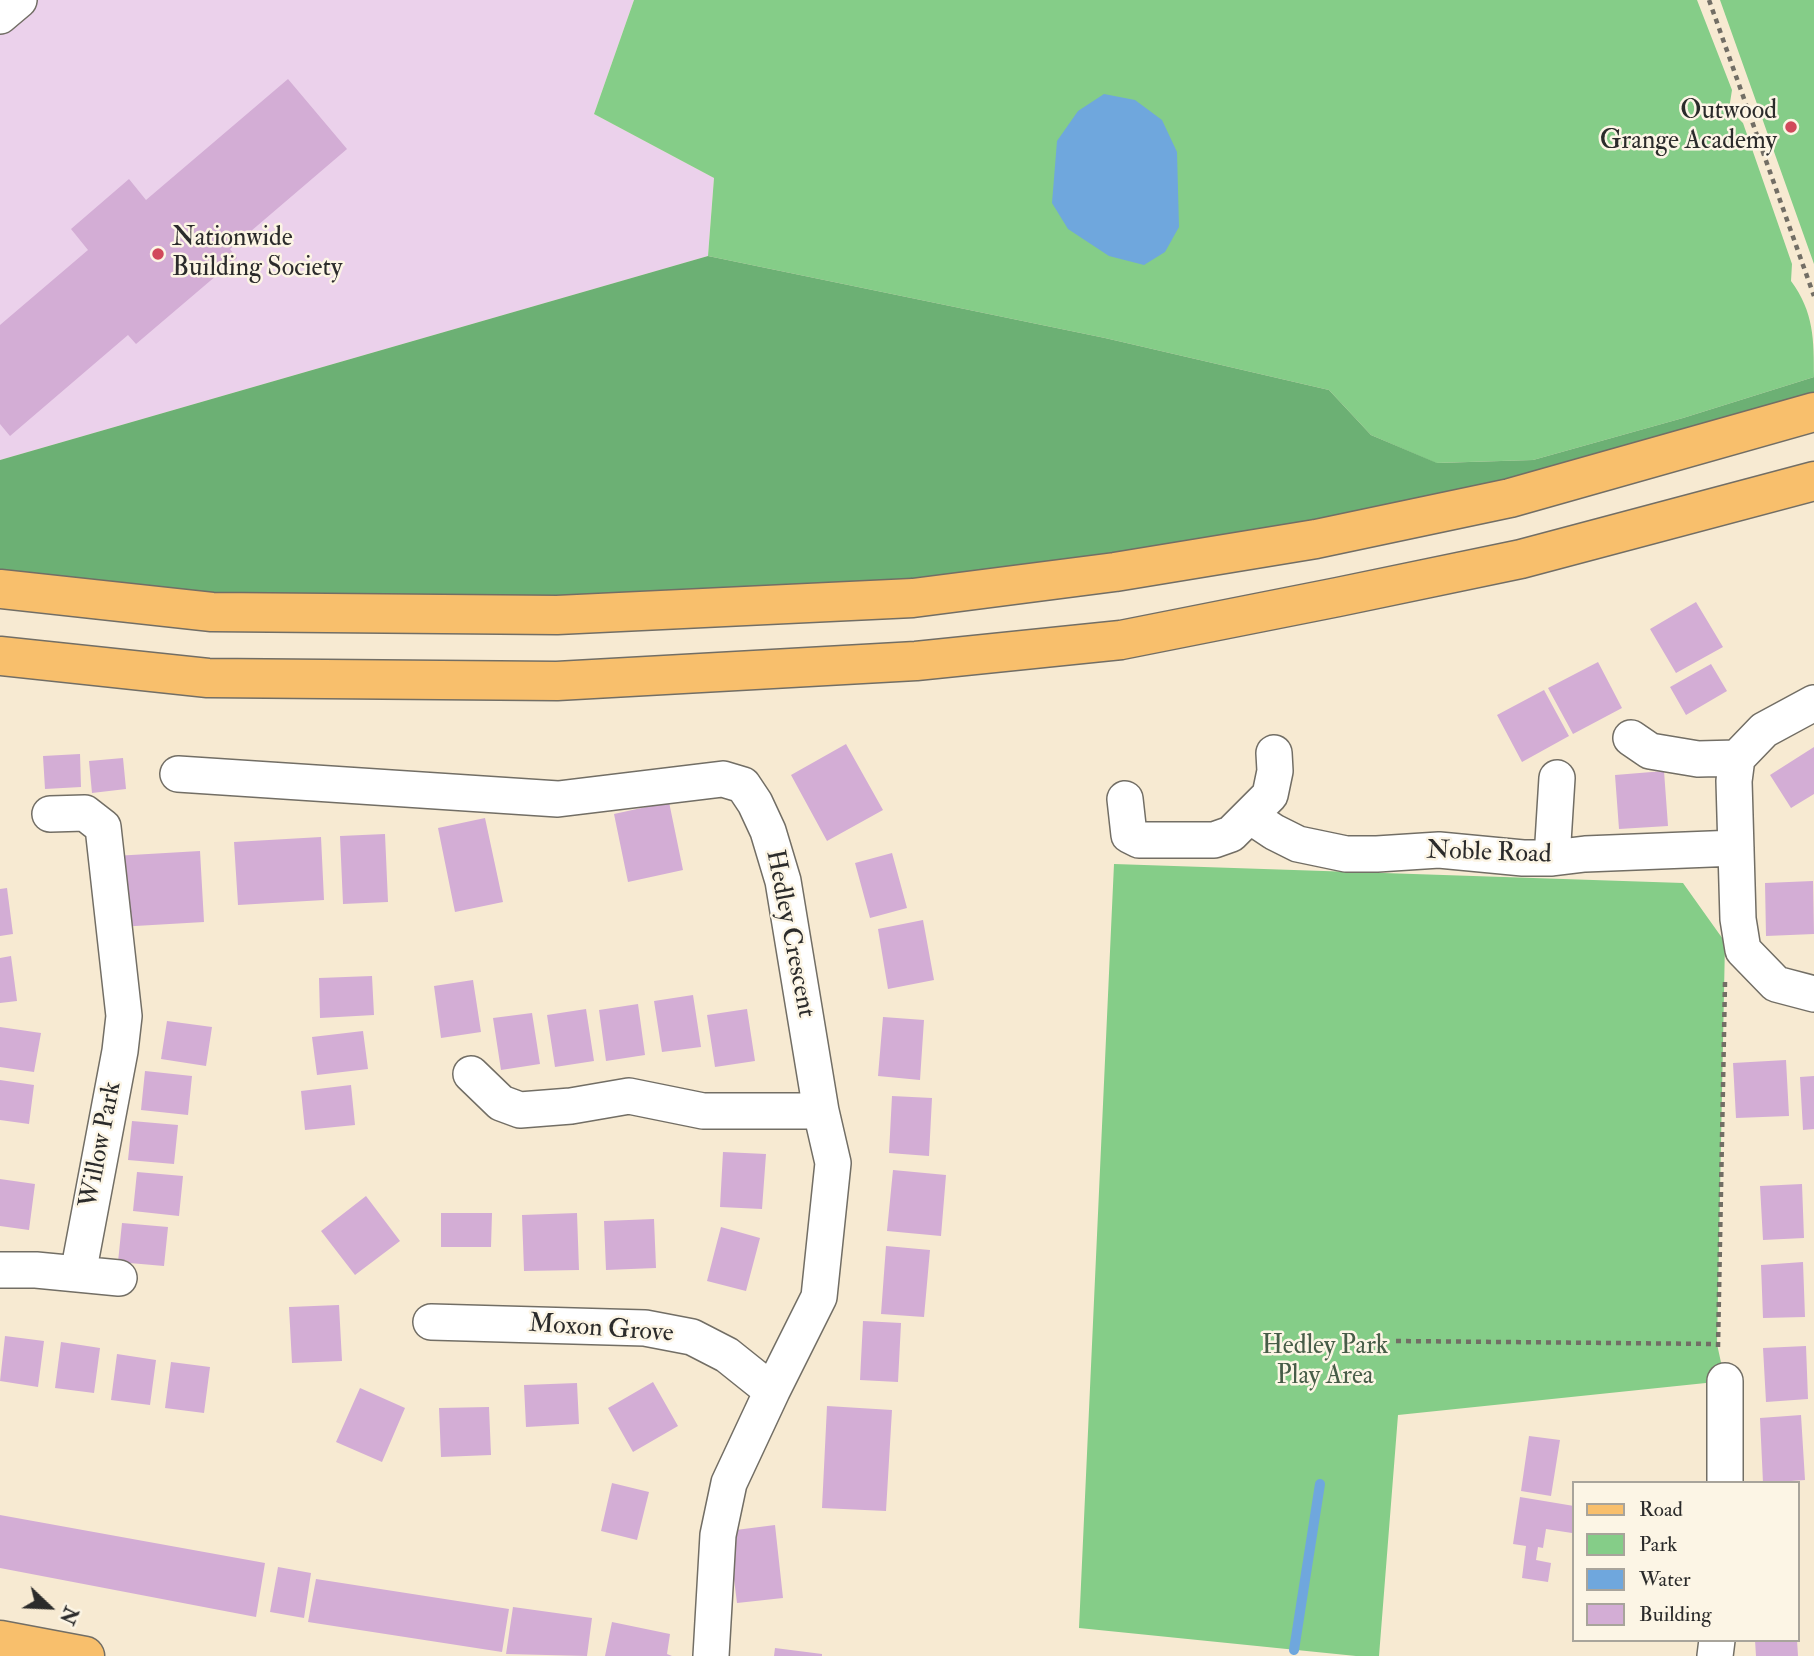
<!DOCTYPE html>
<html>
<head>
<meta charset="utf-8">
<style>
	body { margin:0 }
	#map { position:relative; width:1814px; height:1656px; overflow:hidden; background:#f7ead2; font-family:"IM FELL Double Pica",serif }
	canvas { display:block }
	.legend { position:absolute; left:1572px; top:1481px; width:228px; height:161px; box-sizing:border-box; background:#fcf5e5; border:2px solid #a8a49b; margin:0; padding:9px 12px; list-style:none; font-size:21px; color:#2b2b2b }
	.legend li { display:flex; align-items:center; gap:14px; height:35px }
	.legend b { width:35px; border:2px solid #a8a49b }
	.north { position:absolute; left:14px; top:1572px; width:70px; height:70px; -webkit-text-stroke:5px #fcf5e5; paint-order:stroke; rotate:113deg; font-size:19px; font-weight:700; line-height:28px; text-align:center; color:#2b2b2b }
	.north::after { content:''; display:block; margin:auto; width:24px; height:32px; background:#2b2b2b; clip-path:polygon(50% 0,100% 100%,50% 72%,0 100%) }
</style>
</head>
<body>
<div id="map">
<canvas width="1814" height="1656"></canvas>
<ul class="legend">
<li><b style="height:9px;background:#f8bf6c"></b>Road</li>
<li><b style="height:19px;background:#85cd88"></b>Park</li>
<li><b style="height:19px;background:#6fa7dd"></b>Water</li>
<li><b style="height:19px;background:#d3add5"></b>Building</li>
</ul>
<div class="north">N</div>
</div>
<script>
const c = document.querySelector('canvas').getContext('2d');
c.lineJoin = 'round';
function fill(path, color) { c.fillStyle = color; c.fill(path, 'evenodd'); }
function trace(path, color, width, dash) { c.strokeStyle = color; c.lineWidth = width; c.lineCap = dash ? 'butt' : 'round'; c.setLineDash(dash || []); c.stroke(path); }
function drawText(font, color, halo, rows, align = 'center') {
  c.font = font + ' "IM FELL Double Pica",serif'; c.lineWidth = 5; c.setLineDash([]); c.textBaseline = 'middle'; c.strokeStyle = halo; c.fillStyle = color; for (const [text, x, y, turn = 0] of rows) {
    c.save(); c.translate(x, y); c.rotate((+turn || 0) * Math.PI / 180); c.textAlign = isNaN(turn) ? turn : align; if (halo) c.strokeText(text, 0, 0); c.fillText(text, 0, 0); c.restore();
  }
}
fill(new Path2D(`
	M0,0h634l-40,114 120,64 -6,78 -708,204z`), '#ebd1eb');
fill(new Path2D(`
	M634,0h1063l35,90 -3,19 14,14 49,141 -1,17c23,31 23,59 23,96l-131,41 -150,42 -97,3 -65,-28 -42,-45 -224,-52 -397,-82 6,-78 -120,-64z
	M1720,0h94v264z
	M1114,864l569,19 42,59 -8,402 8,37 -327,34 -19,241h-23l-277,-28z`), '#85cd88');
fill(new Path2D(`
	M708,256l397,82 224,52 42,45 66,28 96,-3 150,-42 131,-41v35l-498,127 -759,76 -557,-26v-129z`), '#6cb074');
fill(new Path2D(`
	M1104,94l31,6 27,20 15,32 2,75 -14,25 -21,13 -35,-9 -41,-27 -16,-26 5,-62 21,-30z`), '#6fa7dd');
trace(new Path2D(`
	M1294,1650l26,-166`), '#6fa7dd', 10);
fill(new Path2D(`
	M288,79l59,70 -117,100 7,9 -101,86 -8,-9 -118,101 -10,-12v-99l88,-75 -17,-21 58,-50 17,21z
	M1696,602l27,45 -47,26 -26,-44z
	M1598,662l24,46 -49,26 -25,-46z
	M1711,664l16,27 -41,24 -16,-28z
	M1544,690l25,46 -47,26 -25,-47z
	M846,744l37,66 -56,31 -36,-66z
	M1814,747v47l-23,14 -21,-33z
	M80,754l1,33 -36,2 -2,-33z
	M123,758l3,31 -34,4 -3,-32z
	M1664,771l4,55 -49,3 -4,-54z
	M669,802l14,68 -55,12 -14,-68z
	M485,818l18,84 -48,10 -17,-84z
	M385,834l3,68 -45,2 -3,-68z
	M321,837l3,63 -86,5 -4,-63z
	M200,851l4,71 -86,5 -4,-71z
	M892,853l15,55 -37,10 -15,-55z
	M1813,881l1,53 -48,2 -1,-53z
	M7,888l6,46 -13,2v-47z
	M923,920l11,60 -46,9 -10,-60z
	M11,956l6,45 -17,2v-45z
	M372,976l2,39 -54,3 -1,-40z
	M473,980l8,52 -40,6 -7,-52z
	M693,995l8,52 -39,5 -8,-51z
	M638,1004l7,51 -39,6 -7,-51z
	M586,1009l8,52 -39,6 -8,-52z
	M747,1009l8,52 -40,6 -8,-52z
	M532,1013l8,51 -39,6 -8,-52z
	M883,1017l41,3 -4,60 -42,-4z
	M167,1021l45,6 -6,39 -45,-7z
	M0,1027l41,6 -7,39 -34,-5z
	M363,1031l5,38 -51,6 -5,-38z
	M1786,1060l3,56 -53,2 -3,-55z
	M145,1071l47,5 -4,39 -47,-5z
	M1814,1076v53l-11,1 -3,-53z
	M0,1080l34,5 -5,39 -29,-4z
	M351,1085l4,40 -50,5 -4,-39z
	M892,1096l40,2 -3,58 -40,-3z
	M132,1121l46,4 -4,39 -46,-4z
	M723,1152l43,2 -4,55 -42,-2z
	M893,1170l53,5 -5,61 -54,-5z
	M137,1172l46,4 -4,40 -46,-5z
	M0,1179l35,5 -6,46 -29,-4z
	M1802,1184l2,54 -41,2 -3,-54z
	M366,1196l34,45 -45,34 -34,-44z
	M441,1213h51l-1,34h-50z
	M577,1213l2,57 -55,1 -2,-56z
	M654,1219l2,49 -50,2 -2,-49z
	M122,1223l46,4 -4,39 -46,-4z
	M721,1227l39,11 -14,53 -39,-10z
	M886,1246l44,4 -6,67 -43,-3z
	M1803,1262l2,55 -42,1 -2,-53z
	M339,1305l3,56 -50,2 -3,-56z
	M863,1321l38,2 -3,59 -38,-2z
	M5,1336l39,5 -6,46 -38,-6z
	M61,1342l39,6 -6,45 -39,-5z
	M1806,1346l2,53 -42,3 -3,-54z
	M117,1354l39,6 -6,45 -39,-5z
	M171,1362l39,5 -6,46 -39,-5z
	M653,1382l25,44 -45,26 -25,-44z
	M577,1383l2,41 -53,3 -2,-42z
	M360,1388l45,20 -23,54 -46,-20z
	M827,1406l65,4 -6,101 -64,-3z
	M489,1407l2,48 -50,2 -2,-49z
	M1801,1415l4,65 -42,3 -3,-65z
	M1529,1436l31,4 -9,56 -30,-5z
	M612,1483l37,9 -12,48 -36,-9z
	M1520,1497l54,9 -2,27 -26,-4 -3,19 -5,-1 -2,13 15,3 -3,19 -26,-4 4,-32 -13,-2z
	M0,1515l265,48 -9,54 -256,-49z
	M775,1525l8,73 -46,5 -9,-72z
	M278,1567l33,6 -7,45 -34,-6z
	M316,1579l193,30 -7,43 -194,-30z
	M513,1607l79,11 -5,38 -81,-2z
	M612,1622l58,12 -3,20 5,2h-67z
	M1755,1640h42l1,16h-42z
	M775,1648l47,6v2h-48z`), '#d3add5');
const minor = new Path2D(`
	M0,16l19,-16
	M1814,703l-50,27 -27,28 -3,23 4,138 5,31 33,34 38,10
	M1631,738l19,13 48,8 39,-1
	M178,774l380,25 165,-20 20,6 12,18 13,28 15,50 38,230 12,52 -14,134 -47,94
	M1125,799l4,36 10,5h75l17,-6 39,-39 5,-24 -1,-18
	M50,814l35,-1 18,14 21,189 -4,35 -42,223
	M1250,816l24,16 24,12 48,10h31l62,-4 84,8h29l33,-4 151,-6
	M1552,858l5,-80
	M471,1074l30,29 19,7 51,-4 58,-10 74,15h118
	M0,1270h36l83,8
	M431,1322l214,6 47,9 35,18 45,36 -43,92 -11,52 -7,121
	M1725,1483v-102
	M1715,1656l2,-16`);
const major = new Path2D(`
	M0,1640l85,16`);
const highway = new Path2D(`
	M0,589l212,23 345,3 356,-17 202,-26 201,-33 194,-41 304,-86
	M0,656l208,22 349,3 359,-20 205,-21 217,-43 183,-38 293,-78`);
trace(minor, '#726e65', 38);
trace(major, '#726e65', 41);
trace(highway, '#726e65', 41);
trace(new Path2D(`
	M1709,0l105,296
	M1396,1341l321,3
	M1718,1347l7,-365`), '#726e65', 4.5, [5, 5]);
trace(minor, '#fff', 35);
trace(major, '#f8bf6c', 38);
trace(highway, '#f8bf6c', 38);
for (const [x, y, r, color] of [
	[1791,127,7,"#d1495b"],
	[158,254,7,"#d1495b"]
]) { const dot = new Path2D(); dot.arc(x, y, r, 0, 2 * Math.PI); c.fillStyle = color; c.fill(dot); trace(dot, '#fcf5e5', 2.5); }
drawText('26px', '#2b2b2b', '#fcf5e5', [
	["Outwood",1777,112],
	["Grange Academy",1777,142],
	["Nationwide",172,239,"left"],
	["Building Society",172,269,"left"]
], 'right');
drawText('26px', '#2b2b2b', '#fcf5e5', [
	["Noble Road",1489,854,2],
	["Hedley Crescent",789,934,79],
	["Willow Park",102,1145,-79],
	["Moxon Grove",601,1330,4]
]);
drawText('26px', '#465c47', '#fcf5e5', [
	["Hedley Park",1325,1347],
	["Play Area",1325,1377]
]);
</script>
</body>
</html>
